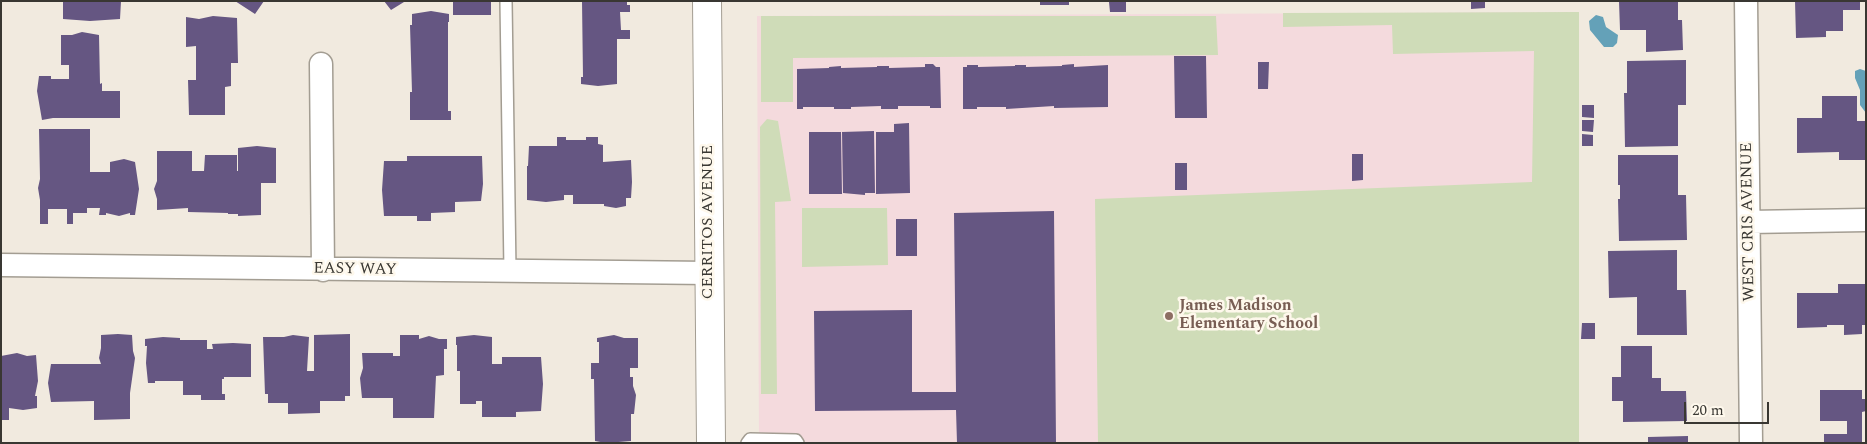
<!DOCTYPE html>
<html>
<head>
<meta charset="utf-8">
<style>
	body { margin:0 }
	#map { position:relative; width:1867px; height:444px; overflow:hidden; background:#f1eadf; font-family:Spectral,serif }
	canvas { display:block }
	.frame { position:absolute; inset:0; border:2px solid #393732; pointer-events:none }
	.scale { position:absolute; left:1684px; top:402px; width:85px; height:22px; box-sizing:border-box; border:2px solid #393732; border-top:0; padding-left:6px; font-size:15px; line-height:18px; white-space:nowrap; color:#393732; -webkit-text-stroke:4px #fef8ec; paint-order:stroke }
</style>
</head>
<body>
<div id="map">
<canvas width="1867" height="444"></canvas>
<div class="frame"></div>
<div class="scale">20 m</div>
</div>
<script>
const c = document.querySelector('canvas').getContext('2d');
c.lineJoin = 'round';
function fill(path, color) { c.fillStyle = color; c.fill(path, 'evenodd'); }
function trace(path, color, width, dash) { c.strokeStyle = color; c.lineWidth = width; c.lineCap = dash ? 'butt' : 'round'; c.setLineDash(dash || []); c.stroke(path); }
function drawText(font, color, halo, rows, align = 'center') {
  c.font = font + ' Spectral,serif'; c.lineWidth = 5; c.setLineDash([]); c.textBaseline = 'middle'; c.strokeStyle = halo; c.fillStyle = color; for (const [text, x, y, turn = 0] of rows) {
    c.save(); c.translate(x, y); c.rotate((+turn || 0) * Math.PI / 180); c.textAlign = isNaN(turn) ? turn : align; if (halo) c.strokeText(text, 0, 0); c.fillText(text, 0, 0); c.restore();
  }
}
fill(new Path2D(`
	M1579,12v431h-820l-2,-427z`), '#f4dadd');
fill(new Path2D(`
	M1579,12v431h-481l-3,-244 437,-17 2,-131 -141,3 -1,-29 -109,2v-14z
	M761,16h455l2,39 -425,3v44h-32z
	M767,119l11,2 13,80 -16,1 2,192h-16l-1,-267z
	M802,208h85l1,57 -86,2z`), '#cfdcb8');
fill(new Path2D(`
	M1596,15l7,2 3,10 12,8 -1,8 -4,4h-9l-14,-17 -1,-9z
	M1860,69l6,2v42l-6,-8v-15l-5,-12v-7z`), '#64a1b8');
fill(new Path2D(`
	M63,1h58l-1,18 -30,2 -27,-2z
	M235,1h29l-9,13z
	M384,1h20v1l-13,8z
	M453,1h38v14h-38z
	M582,1h45v4h3v7h-10l1,18h9v9h-13v45l-19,2 -17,-2v-7h2z
	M1040,1h29v4h-29z
	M1471,1h14v7l-14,1z
	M1619,1h59v19h4l1,30 -37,2v-22h-26z
	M1795,1h65v9h-17v21h-17v6l-30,1z
	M1109,2h17v10h-16z
	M431,11l18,3v8h-1v89h3v9h-41v-28h2l-2,-67h2v-11z
	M213,16l24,2 1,45h-7v23l-6,1v28h-36l-1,-35h8v-34l-10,1v-30l13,2z
	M82,32l17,3 1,49 2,-1v8h18v27h-67l-11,2 -5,-29 2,-15h12v3h18v-14h-8v-30h11z
	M1174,56h32l1,62h-32z
	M1686,60v45h-8v41l-53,1 -1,-54h3v-32z
	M1258,62h11l-1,27h-10z
	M925,64h8l3,3h4l1,41h-11v-2h-32v3h-17v-3l-30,1v2h-17v-2h-31v2h-6v-40l32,-1v-1l12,-1v2l36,-1v-1h12v2l36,-1z
	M1074,64v3l34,-2v42l-54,1v-2l-48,3v-2h-29v2h-14v-42h4v-2h11v2l37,-1v-1h11v2l36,-1v-1z
	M1822,96h35v25h9v39h-27v-8l-42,1v-35h25z
	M1582,105h12v13l-12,-1z
	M1582,120h12l-1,12 -11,-1z
	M909,123l1,70 -34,1v-62h18v-8z
	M39,129h51v43h20v-10l14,-3 11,3 4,27 -4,26h-5v-2l-11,3 -13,-3v2h-7l1,-7h-13v5h-14v11h-6v-15h-19v15h-8v-24l-2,-12 2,-9z
	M874,131l1,62h-10v2l-22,-2 -1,-61z
	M809,132h32l1,62h-33z
	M1582,134l11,1v11h-11z
	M557,137h9v3h20v-3h12v7l5,1v17l28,-2 1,22 -1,16h-5v8l-10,2 -12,-2v-2h-31v-9h-9v5l-18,2 -19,-2v-34h1l1,-20h28z
	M257,146l19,2v35h-15v32l-23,1v-2h-10v-1l-40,-1v-4l-31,2v-11l-3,-10 3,-8v-30h35v20h12l1,-16h32v16h1v-23z
	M1352,154h11v26l-11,1z
	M1618,155h60v40h8l1,45 -68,1 -1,-42h2v-14h-2z
	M407,156h75l1,28 -2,17 -26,1v10l-24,1v8h-14v-5h-33l-2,-26 2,-29h23z
	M1175,163h12v27h-12z
	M1054,211l2,232h-99l-1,-33 -141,1 -1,-100 98,-1v82h44l-2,-179z
	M896,219h21v37h-21z
	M1677,250v40h9l1,45h-50v-38l-28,1 -1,-47z
	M1838,284h28v41h-4v9l-18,1v-10h-17v2l-30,1v-35h41z
	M1582,323h13v16h-14z
	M118,334l14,1 1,16 2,7 -5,35v26l-36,1v-19l-43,1 -3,-19 3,-19h50l-2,-6 2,-10v-13z
	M350,334v62h-5v5h-25v12l-32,1v-11h-20v-9h-3l-2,-57h21l9,-2 16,2 -2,34h7v-36z
	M400,335h19v4l10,-3 10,3h8v10h-3v26l-8,1 -2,42h-41v-20h-31l-2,-20 3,-10 -1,-15h31v3h7z
	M474,335l18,2v27h10v-7h39l2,27 -2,27 -25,1v5h-34v-16h-6v3h-16v-33h-3v-26h-1v-8z
	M614,335l10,3h14v30h-8v9h3v9l3,9 -2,19h-3v27l-25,2 -11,-2 -1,-62h-3v-16h8v-21h-2v-4z
	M163,337l17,1v2h27v9h6l-1,-5 21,-1 18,1v33h-27v2h-2v15h3v6h-24v-5h-18v-14h-28v2h-7l-2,-20 1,-17h-2v-7z
	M1621,346h31v32h9v13h25l1,30 -64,1v-21h-11v-24h9z
	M17,353l10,3 9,-1 2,26 -3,15h2v12l-14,2 -14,-2v12h-8v-64z
	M1820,390h42v9h4v12l-4,1v31h-38v-9h23v-13h-27z
	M1688,436v7h-40v-6z`), '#655682');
const lane = new Path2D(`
	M506,1l4,270
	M747,443l3,-4 46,1 2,3`);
const street = new Path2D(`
	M1746,1l5,442
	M321,64l2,206
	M1749,222l117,-2
	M1,265l708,8`);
const secondary = new Path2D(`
	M707,1l4,442`);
trace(lane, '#a39d92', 14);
trace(street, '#a39d92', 25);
trace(secondary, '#a39d92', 30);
trace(lane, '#fff', 11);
trace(street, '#fff', 22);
trace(secondary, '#fff', 28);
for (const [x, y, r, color] of [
	[1169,316,5,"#8d6e63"]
]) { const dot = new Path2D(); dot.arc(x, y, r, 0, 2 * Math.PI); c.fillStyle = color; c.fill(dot); trace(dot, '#fef8ec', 2); }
drawText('16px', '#393732', '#fef8ec', [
	["CERRITOS AVENUE",709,222,-90],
	["WEST CRIS AVENUE",1749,222,-91],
	["EASY WAY",355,270,1]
]);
drawText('bold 16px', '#785e54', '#fef8ec', [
	["James Madison",1179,307],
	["Elementary School",1179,325]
], 'left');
</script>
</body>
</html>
